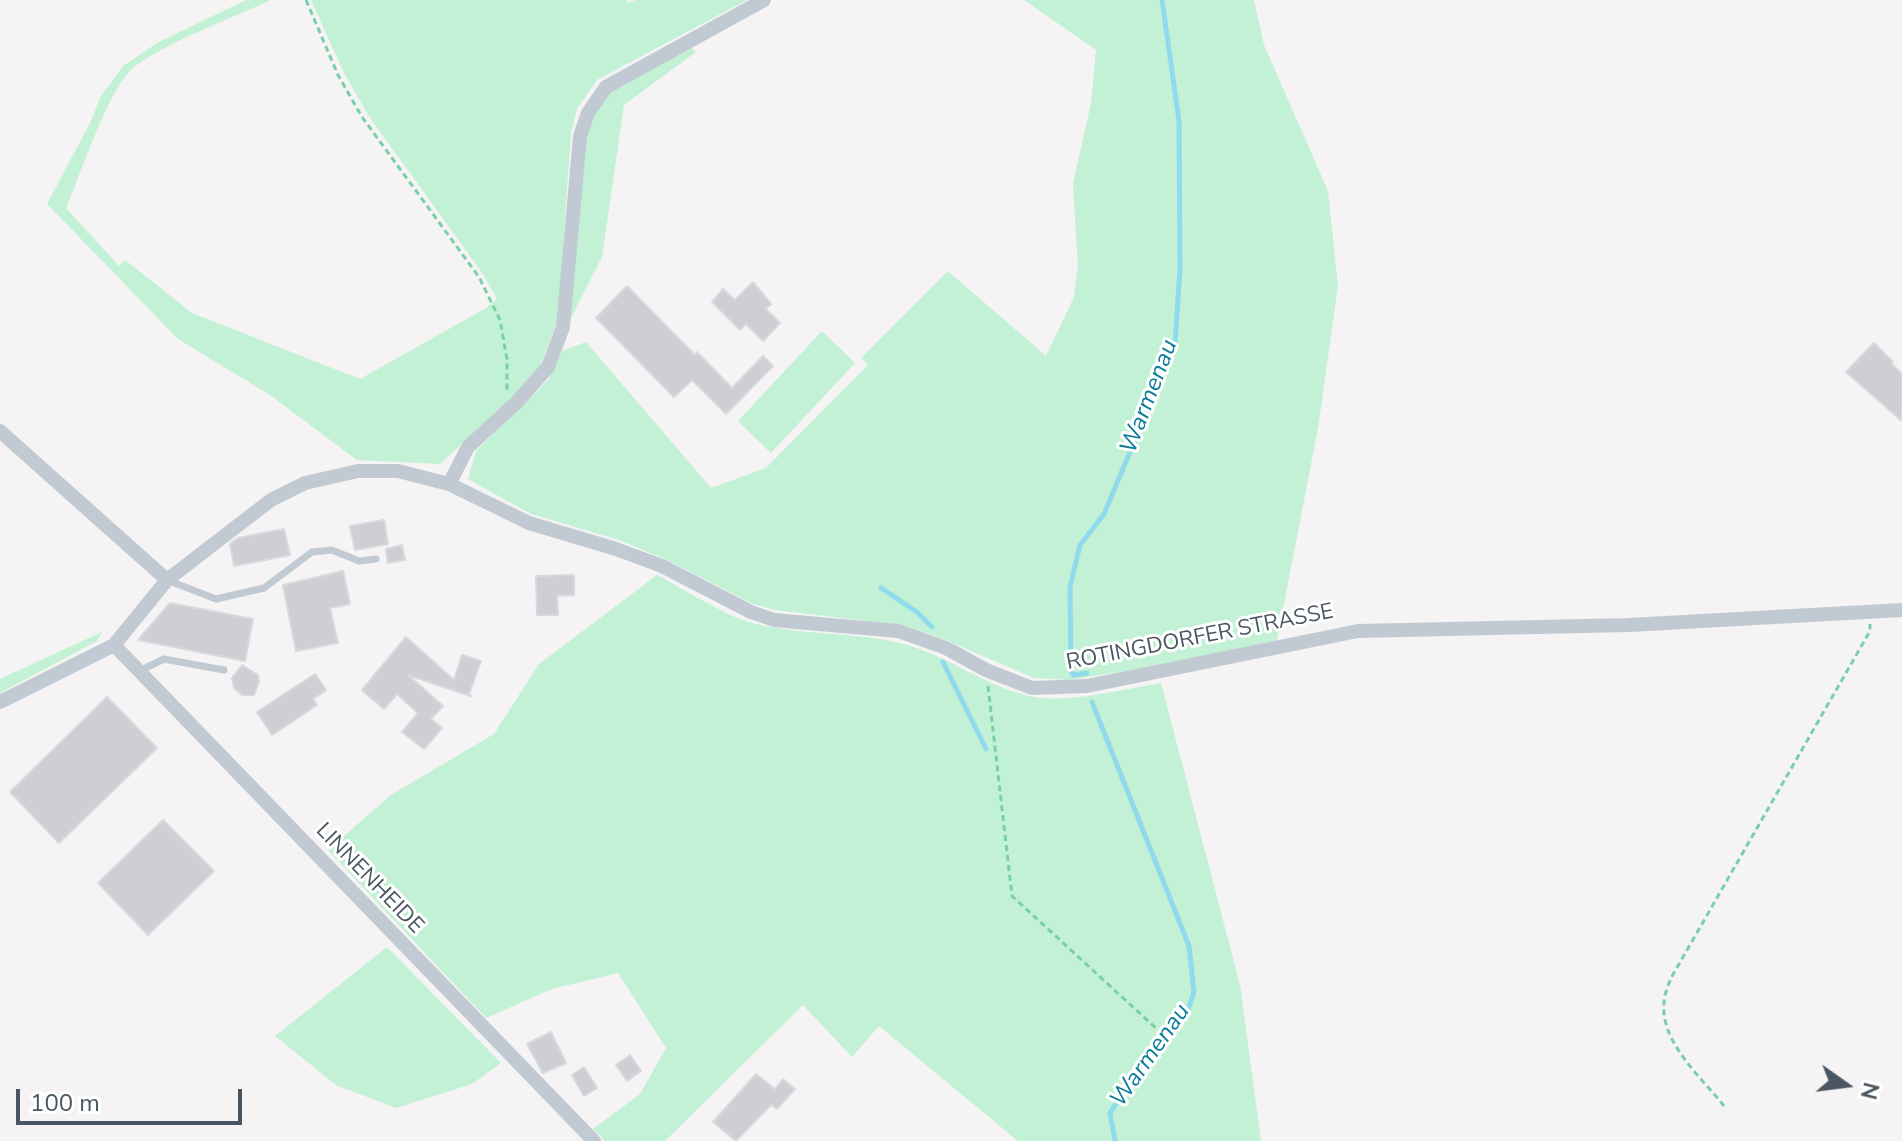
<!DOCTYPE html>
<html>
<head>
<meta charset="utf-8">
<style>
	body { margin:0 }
	#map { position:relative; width:1902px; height:1141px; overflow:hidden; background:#f5f3f3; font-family:"Nunito Sans",sans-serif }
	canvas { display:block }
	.north { position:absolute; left:1806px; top:1045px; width:80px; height:80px; -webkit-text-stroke:6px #fff; paint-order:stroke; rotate:104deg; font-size:22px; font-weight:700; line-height:32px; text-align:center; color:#4a5661 }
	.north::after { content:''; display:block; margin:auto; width:28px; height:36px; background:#4a5661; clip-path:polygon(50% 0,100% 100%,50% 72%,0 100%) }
	.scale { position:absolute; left:16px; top:1089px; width:226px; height:36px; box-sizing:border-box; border:4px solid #4a5661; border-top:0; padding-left:10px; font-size:24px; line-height:28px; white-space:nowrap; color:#4a5661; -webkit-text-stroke:6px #fff; paint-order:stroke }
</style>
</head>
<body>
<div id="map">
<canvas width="1902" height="1141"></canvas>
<div class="north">N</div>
<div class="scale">100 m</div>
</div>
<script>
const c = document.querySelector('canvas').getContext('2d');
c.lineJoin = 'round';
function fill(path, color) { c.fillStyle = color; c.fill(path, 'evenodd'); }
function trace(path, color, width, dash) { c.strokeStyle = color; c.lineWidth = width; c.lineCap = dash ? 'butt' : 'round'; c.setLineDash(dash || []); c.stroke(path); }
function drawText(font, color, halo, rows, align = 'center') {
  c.font = font + ' "Nunito Sans",sans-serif'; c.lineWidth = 6; c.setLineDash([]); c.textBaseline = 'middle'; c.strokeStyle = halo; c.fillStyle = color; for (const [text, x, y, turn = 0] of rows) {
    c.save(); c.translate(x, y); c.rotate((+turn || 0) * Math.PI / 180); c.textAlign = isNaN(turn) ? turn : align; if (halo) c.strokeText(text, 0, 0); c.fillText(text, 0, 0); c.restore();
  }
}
fill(new Path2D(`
	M246,0h25c-34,16 -120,48 -143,73 -23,27 -47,100 -62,135l53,58 6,-6 67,53 168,66 126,-71 11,-9 -14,-25 -115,-159 -25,-44 -32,-71h315l3,3 6,-3h112l-150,80 -20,29 -6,24 -13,187 -19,48 -26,29 -73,67 -83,-4 -87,-65 -92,-56 -131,-135 43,-81 11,-27 22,-30 34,-23z
	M1024,0h230l10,45 64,146 10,95 -20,142 -41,212 -95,22 -113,18 -35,-2 -88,-38 -45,-15 -126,-15 -22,-6 -88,-45 -46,-19 -88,-26 -63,-35 8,-28 73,-72 13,-28 24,-9 125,146 55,-20 102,-103 -7,-7 87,-87 98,85 28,-59 4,-31 -5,-82 18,-81 5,-53z
	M691,47l5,5 -72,53 -22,152 -32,63 15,-182 7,-21 19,-26z
	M822,331l33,32 -84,90 -33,-32z
	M657,575c27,14 65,39 92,47 50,14 101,9 151,21 47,11 87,46 135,54 36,6 90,-8 126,-14l79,302 21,156h-243l-139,-115 -27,31 -49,-52 -138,136h-60l-12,-12 47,-35 26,-46 -48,-75 -66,16 -66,29 -158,-168 63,-55 103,-61 45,-70z
	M102,632l-5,9 -97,52v-14z
	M387,947l114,116 -29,21 -76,24 -60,-23 -61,-49z`), '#c3f1d5');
trace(new Path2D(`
	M881,588l36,24 15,15
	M943,662l43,87
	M1087,673l-14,2 -2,-4 -1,-84 10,-42 24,-31 71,-169 5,-76 -1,-148 -17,-121
	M1092,702l97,244 5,46 -7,21 -28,26 -49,74 5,28`), '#90daee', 5);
const building = new Path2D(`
	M753,282l18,22 -5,5 14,14 -17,18 -17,-17 -6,6 -28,-28 11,-13 12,11z
	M627,286l68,69 2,-3 35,36 31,-32 10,10 -47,48 -34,-34 -18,17 -78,-79z
	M1874,343l19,19 -1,2 10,10v47l-56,-49z
	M384,520l4,24 -33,6 -5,-24z
	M284,529l6,26 -56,11 -4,-22 8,-6z
	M402,545l3,15 -17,3 -2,-14z
	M343,571l7,33 -20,4 8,35 -42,8 -13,-66z
	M574,575v20l-17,1 1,19h-21l-1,-39z
	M170,603l83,16 -8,42 -107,-21z
	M406,637l48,43 8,-25 19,6 -12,33 2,2 -63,-21 35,31 -12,13 11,9 -18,21 -22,-17 16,-19 -21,-19 -13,15 -22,-19z
	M242,665l16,10 1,7 -5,13h-12l-8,-7 -2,-10z
	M315,674l11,16 -13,9 4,6 -45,30 -15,-23z
	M107,697l50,51 -98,95 -49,-51z
	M163,820l51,51 -66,64 -50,-52z
	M551,1032l15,31 -23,10 -16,-29z
	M630,1055l11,16 -14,10 -11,-16z
	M584,1067l13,21 -13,8 -12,-21z
	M756,1074l19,15 8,-10 12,10 -18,20 -6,-4 -35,36 -23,-19z`);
fill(building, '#cdcfd5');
trace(building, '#d7d9de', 2);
trace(new Path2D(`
	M306,0l32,75 24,42 117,160 21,43 7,39v32
	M988,686l24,210 158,145
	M1724,1106c-22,-28 -64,-64 -60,-103 0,-8 4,-17 7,-25l199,-347v-7`), '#7ad0a6', 3, [6, 4]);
trace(new Path2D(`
	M167,580l49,19 48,-11 48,-36 20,-2 27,11 17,-2
	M139,671l25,-12 60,11`), '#c1cad2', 7);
trace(new Path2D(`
	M0,431l167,149
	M449,484l19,-37 49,-45 31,-35 15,-40 17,-191 8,-23 18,-26 158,-87
	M114,645l480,496
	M0,702l114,-57 53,-65 104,-80 34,-17 53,-12h40l51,13 80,39 87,26 46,17 89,46 23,8 124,11 48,17 40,22 46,18 55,-2 271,-55 271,-6 273,-15`), '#c1cad2', 14);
drawText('22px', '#4a5661', '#fff', [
	["ROTINGDORFER STRASSE",1200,638,-11],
	["LINNENHEIDE",369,879,46]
]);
drawText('italic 24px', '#0c7c9b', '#fff', [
	["Warmenau",1150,397,-69],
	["Warmenau",1151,1056,-55]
]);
</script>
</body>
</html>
